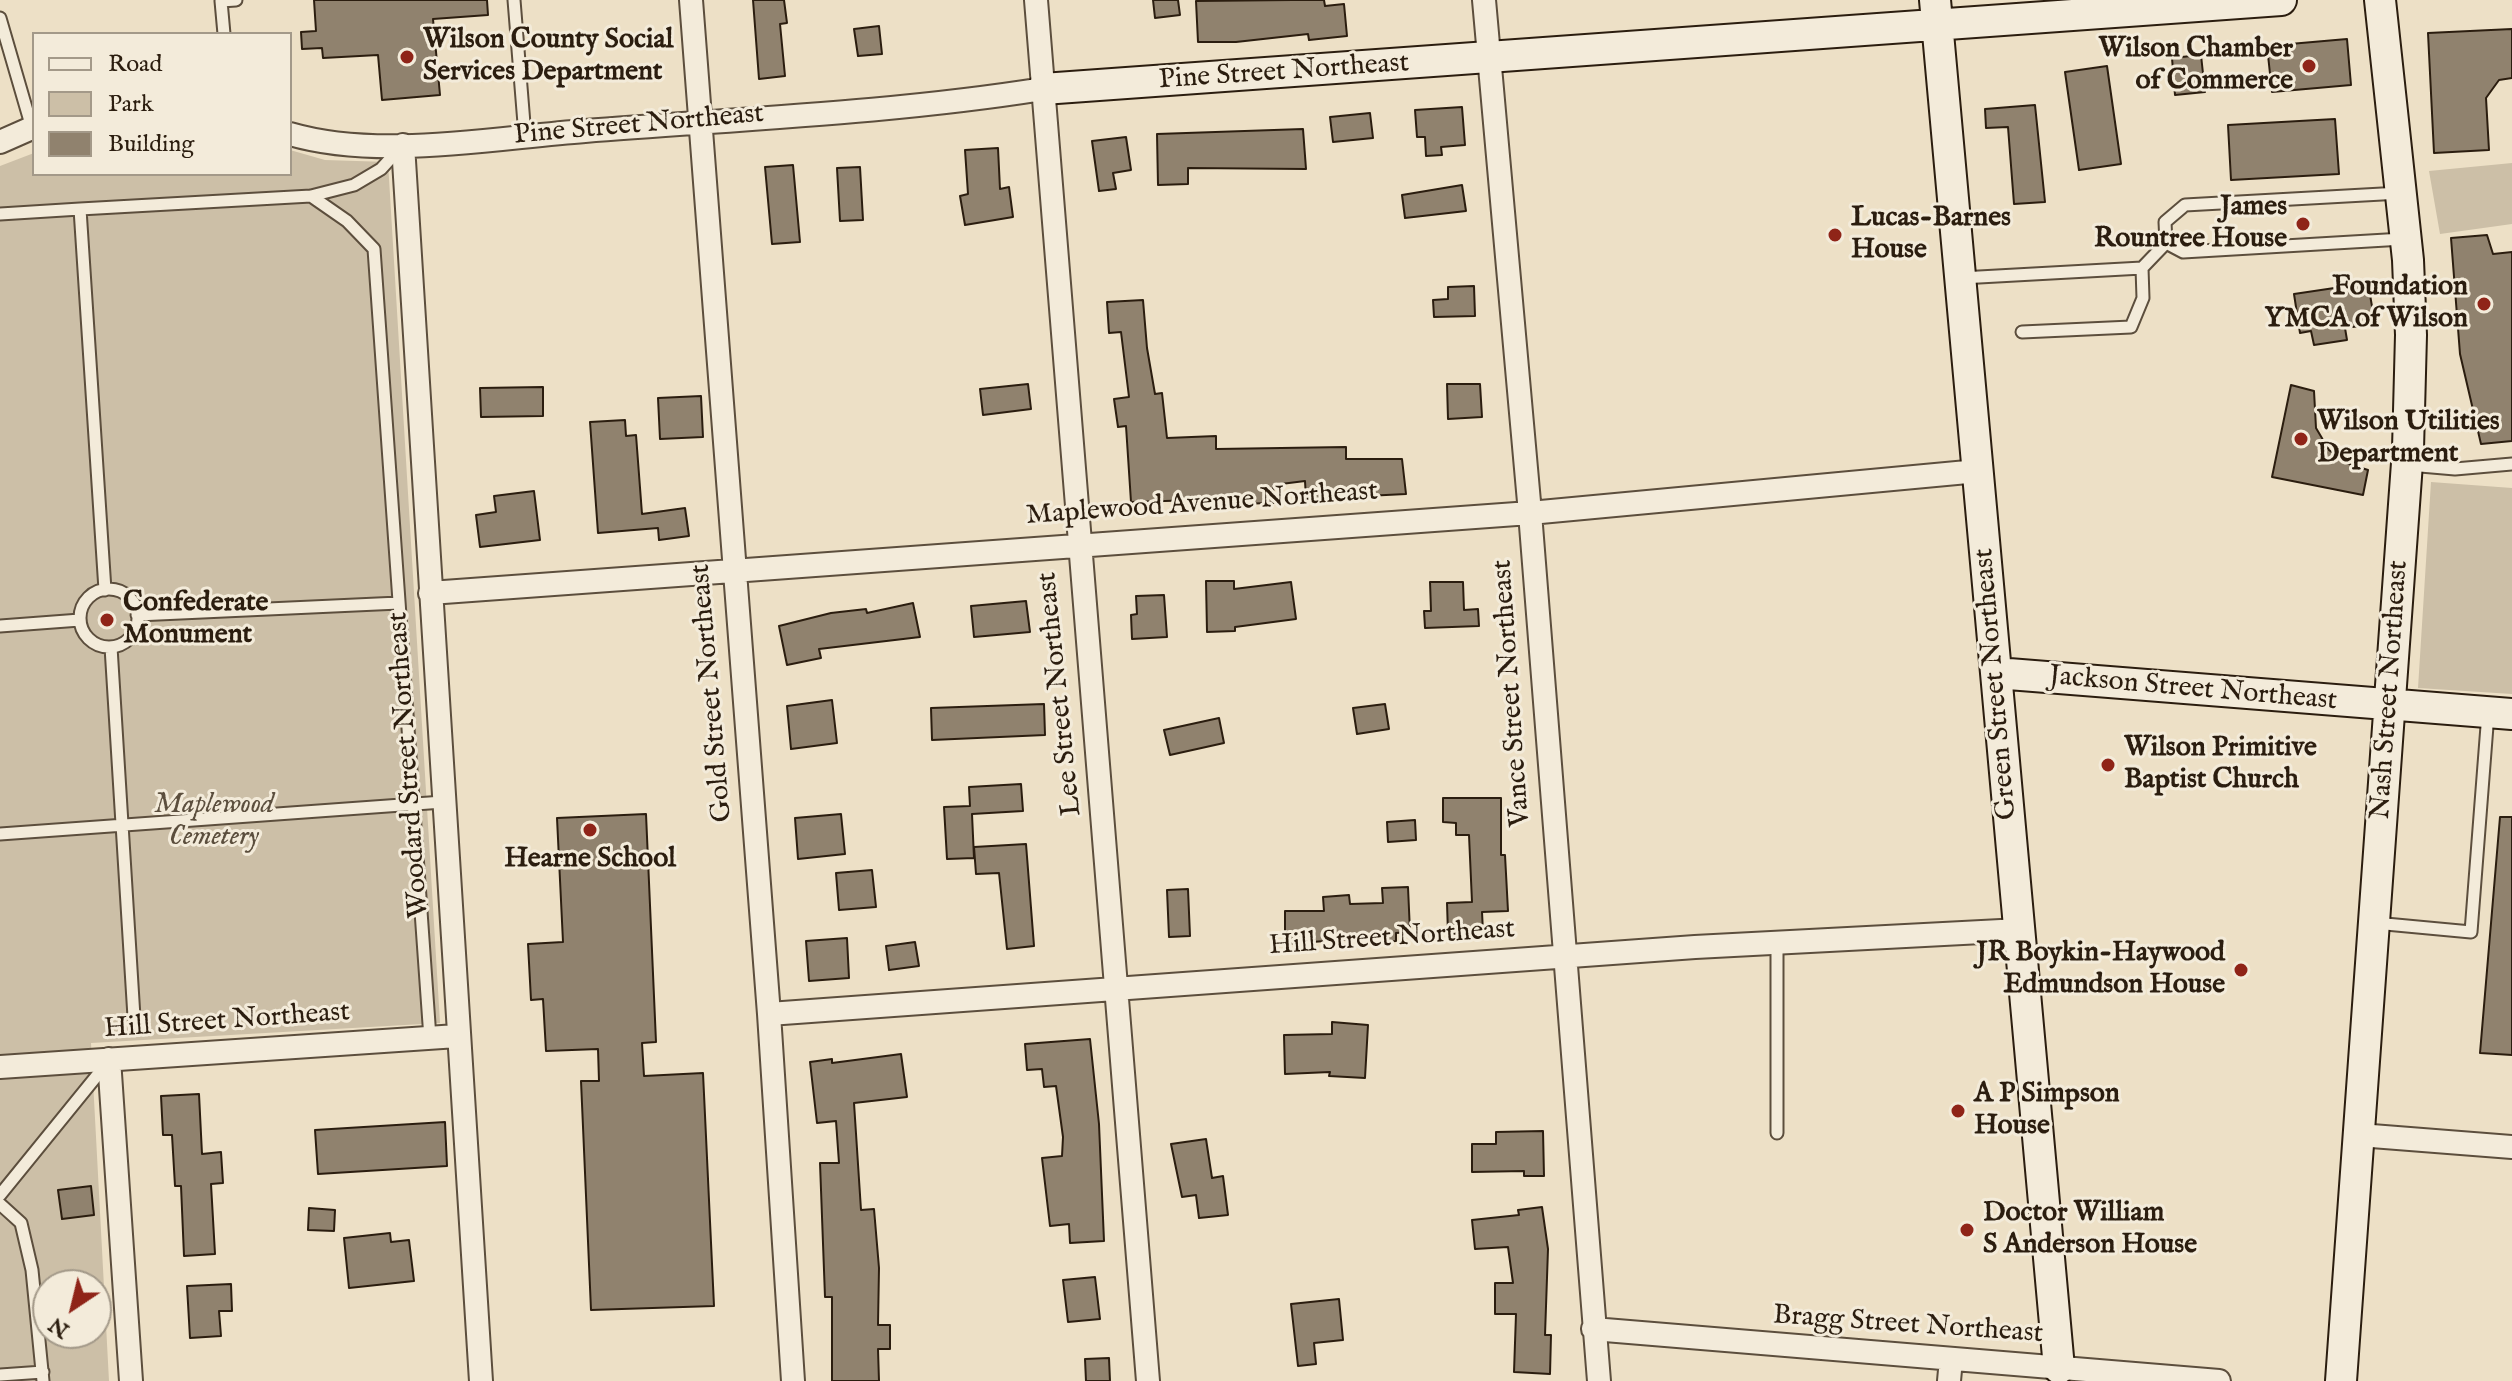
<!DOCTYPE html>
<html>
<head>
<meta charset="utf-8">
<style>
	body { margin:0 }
	#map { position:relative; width:2512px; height:1381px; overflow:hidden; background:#ede0c6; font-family:"IM FELL English",serif }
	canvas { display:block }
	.legend { position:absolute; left:32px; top:32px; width:260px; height:144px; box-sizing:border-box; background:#f3ebda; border:2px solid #a39989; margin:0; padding:10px 14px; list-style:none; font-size:24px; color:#2b1d0f }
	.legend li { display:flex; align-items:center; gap:16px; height:40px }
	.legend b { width:40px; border:2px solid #a39989 }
	.north { position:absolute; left:32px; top:1269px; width:80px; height:80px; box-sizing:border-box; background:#f3ebda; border:2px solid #a39989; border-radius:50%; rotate:215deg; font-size:22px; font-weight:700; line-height:32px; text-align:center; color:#2b1d0f }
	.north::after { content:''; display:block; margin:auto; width:28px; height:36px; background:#8f2418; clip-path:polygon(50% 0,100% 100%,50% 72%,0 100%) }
</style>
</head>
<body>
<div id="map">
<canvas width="2512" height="1381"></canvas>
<ul class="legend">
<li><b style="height:10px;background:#f3ebda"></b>Road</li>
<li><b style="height:22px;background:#ccbfa7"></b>Park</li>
<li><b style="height:22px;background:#90826e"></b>Building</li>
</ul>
<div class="north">N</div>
</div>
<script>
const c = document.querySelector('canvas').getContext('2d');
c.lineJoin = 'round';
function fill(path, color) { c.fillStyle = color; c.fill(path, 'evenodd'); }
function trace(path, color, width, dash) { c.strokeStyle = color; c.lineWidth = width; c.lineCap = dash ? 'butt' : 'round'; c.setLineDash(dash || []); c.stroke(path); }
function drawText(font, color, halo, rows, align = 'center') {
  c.font = font + ' "IM FELL English",serif'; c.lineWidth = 6; c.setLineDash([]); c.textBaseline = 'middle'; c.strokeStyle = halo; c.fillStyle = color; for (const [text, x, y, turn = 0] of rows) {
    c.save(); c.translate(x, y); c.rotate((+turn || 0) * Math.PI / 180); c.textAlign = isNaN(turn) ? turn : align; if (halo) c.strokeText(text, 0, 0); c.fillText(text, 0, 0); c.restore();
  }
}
fill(new Path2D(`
	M290,150l35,10 63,2 52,861 -349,20 18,338h-109v-1215l34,-13v21h256zM48,1285h48v48h-48z
	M2512,163v61l-72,10 -11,-63z
	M2431,482l81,6v206l-94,-6z`), '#ccbfa7');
const building = new Path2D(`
	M314,0h173l1,15 -55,4 7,76 -58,5 -4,-45 -55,3 -1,-10 -20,1 -1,-17 15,-1z
	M753,0h31l3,23 -7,1 5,52 -26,3z
	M1153,0h25l2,15 -25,3z
	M1293,0h31l1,6 19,-2 3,32 -38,4 -1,-6 -72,8h-38l-2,-41z
	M879,26l3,28 -24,2 -4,-27z
	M2512,29v49l-13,2 -13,18 3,52 -55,3 -6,-120z
	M2347,39l4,46 -79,7 -5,-46z
	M2201,55l4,37 -30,3 -3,-37z
	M2107,66l14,98 -42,6 -14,-98z
	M2035,105l10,97 -31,2 -6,-77 -22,1 -1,-19z
	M1462,107l3,38 -24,2 1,8 -16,1 -1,-19h-8l-2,-27z
	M1370,113l3,25 -40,4 -3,-25z
	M2335,119l4,55 -108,6 -3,-55z
	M1303,129l3,40 -118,-1v16l-30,1 -1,-51z
	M1126,137l5,33 -18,3 3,16 -17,2 -7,-50z
	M998,148l2,41 9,-2 4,30 -48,8 -5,-29 8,-2 -3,-44z
	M793,165l7,77 -28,2 -7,-77z
	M860,167l3,53 -23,1 -3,-53z
	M1462,185l4,26 -61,7 -3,-23z
	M2487,235l6,19 19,-2v189l-31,3 -21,-90 -9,-116z
	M2368,283l7,41 -30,4 2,12 -33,5 -3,-14 -11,2 -6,-39z
	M1474,286l1,30 -41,1 -1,-17 15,-1v-12z
	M1143,300l4,48 8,46 7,-1 5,45 49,-2v13l130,-2v12h56l4,35 -100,5 -1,-18 -32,4 1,18 -42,1v-5l-101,3 -5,-76 -8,1 -4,-28 15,-2 -8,-65 -12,1 -2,-31z
	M1028,384l3,25 -48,6 -3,-26z
	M1447,384h33l2,33 -34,2z
	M2291,385l23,6 2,37 13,22 17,13 22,7 -5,25 -91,-18z
	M543,387v29l-62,1 -1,-29z
	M701,396l2,41 -43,2 -2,-41z
	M625,420l1,16 10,-1 6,79 43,-6 4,28 -30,4 -1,-12 -60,5 -8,-111z
	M534,491l6,49 -60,7 -4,-32 20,-3 -2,-16z
	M1206,581h28v8l57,-7 5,37 -61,8v4l-28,1z
	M1430,582h33l1,28 14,-1 1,17 -54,2 -1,-17h7z
	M1164,595l3,42 -35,2 -1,-24 6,-1 -1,-18z
	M1026,601l4,31 -56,5 -3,-31z
	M913,603l7,34 -101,12 2,9 -34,7 -8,-39 52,-13 35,-4 1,4z
	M832,700l5,43 -46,6 -4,-43z
	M1044,704l1,31 -113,5 -1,-32z
	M1385,704l4,25 -32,5 -4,-26z
	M1219,718l5,25 -54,12 -6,-25z
	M1021,784l2,27 -51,3 2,44 -27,1 -3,-52 26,-1 -1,-19z
	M1443,798h58v57h4l3,56 -26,1 1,20 -35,2 -1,-31 25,-1 -3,-67h-13v-12l-13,-1z
	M646,814l10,228 -14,1 2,33 59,-3 11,233 -123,4 -10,-229h18l-1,-32 -52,2 -3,-52 -12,1 -3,-56 35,-2 -6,-124z
	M841,814l4,40 -47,5 -3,-41z
	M2500,817h12v238l-32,-2z
	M1415,820l1,20 -28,2 -1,-20z
	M1026,844l8,102 -27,3 -8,-76 -23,1 -2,-27z
	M872,870l4,37 -37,3 -3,-37z
	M1408,887l2,45 -14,1v8l-17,1v-5l-94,7v-33h39l-1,-14 26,-2 1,9 33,-1 -1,-15z
	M1188,889l2,47 -21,1 -2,-47z
	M847,938l2,40 -40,3 -3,-40z
	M915,942l4,24 -30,4 -3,-24z
	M1332,1022l36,3 -3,53 -36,-2 1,-4 -45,2 -1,-39 48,-1z
	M1090,1039l9,85 5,117 -34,2 -1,-19 -19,2 -8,-68 20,-2 1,-19 -7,-51 -12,1 -2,-18 -15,1 -2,-26z
	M901,1054l6,43 -53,6 7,107 13,-1 5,59 -1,57h12v24h-12l1,32h-47v-84h-7l-5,-134h19l-3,-42 -19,2 -7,-61 22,-3v4z
	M199,1094l3,60 19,-2 2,31 -12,1 4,70 -31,2 -3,-70h-6l-3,-51h-9l-2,-39z
	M445,1122l2,44 -129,8 -3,-44z
	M1543,1131l1,45h-20v-5l-52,1v-28h24v-12z
	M1206,1139l6,39 11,-2 5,39 -29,3 -3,-23 -14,2 -11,-53z
	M91,1186l3,29 -32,4 -4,-29z
	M1542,1207l6,42 -3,86h6l-1,39 -36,-2 2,-58h-21v-31h18l-5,-36 -33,2 -3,-29 47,-5 -1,-5z
	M309,1208l26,2 -1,21 -26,-1z
	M390,1233l1,9 18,-2 5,41 -65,7 -5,-50z
	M1095,1277l5,42 -32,3 -5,-42z
	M231,1284l1,27h-13l2,25 -31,2 -3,-52z
	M1339,1299l4,41 -29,3 2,21 -18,2 -7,-62z
	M1109,1358l1,23h-24l-1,-22z`);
fill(building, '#90826e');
trace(building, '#2b1d0f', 2);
const lane = new Path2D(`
	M514,0l11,136
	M0,18l32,110
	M224,34l-3,-33 15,-1
	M2400,193l-215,12 -20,17 1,21 17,9 220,-13
	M311,196l36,25 27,28 56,789
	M80,209l231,-13 43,-11 27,-16 19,-21
	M0,214l80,-5 25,381
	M2142,268l24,-25
	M1961,278l181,-10 1,30 -12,29 -109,5
	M2409,465l46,4 57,-5
	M80 618a29 29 0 1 1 58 0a29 29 0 1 1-58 0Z
	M137,615l262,-12
	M0,626l80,-6
	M111,647l23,370
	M0,834l443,-32
	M2375,923l96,9 17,-219
	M1777,943v190
	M0,1195l108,-133
	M0,1204l21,19 11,47 11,111
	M0,1375l43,-3`);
const street = new Path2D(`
	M691,0l78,1014 24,367
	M1036,0c34,461 74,921 112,1381
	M1484,0l46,513 69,868
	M290,134c89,26 202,4 295,-3 152,-12 307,-18 458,-42
	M0,142l34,-15
	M403,145l78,1236
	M430,593l1100,-80 448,-42
	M769,1014l926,-67 325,-17
	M109,1059l22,322
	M0,1067l457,-31
	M2359,1135l153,12
	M1593,1329l626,52
	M1949,1381l2,-22`);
const secondary = new Path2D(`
	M1935,0l124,1368
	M1043,89l1238,-89
	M1996,673l516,41
	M2341,1381l67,-932 3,-114 -3,-75 -28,-260`);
trace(lane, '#5c4e3d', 15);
trace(street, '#5c4e3d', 26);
trace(secondary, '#2b1d0f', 34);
trace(lane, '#f3ebda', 11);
trace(street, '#f3ebda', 22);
trace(secondary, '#f3ebda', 30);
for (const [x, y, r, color] of [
	[407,57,8,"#8f2418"],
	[2309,66,8,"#8f2418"],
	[2303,224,8,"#8f2418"],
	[1835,235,8,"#8f2418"],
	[2484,304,8,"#8f2418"],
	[2301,439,8,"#8f2418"],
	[107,620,8,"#8f2418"],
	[2108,765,8,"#8f2418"],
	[590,830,8,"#8f2418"],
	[2241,970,8,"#8f2418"],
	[1958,1111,8,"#8f2418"],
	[1967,1230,8,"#8f2418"]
]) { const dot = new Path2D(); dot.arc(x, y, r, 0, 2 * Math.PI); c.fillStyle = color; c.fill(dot); trace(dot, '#f3ebda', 3); }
drawText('bold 28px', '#2b1d0f', '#f3ebda', [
	["Wilson County Social",423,41],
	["Services Department",423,73],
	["Wilson Chamber",2293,50,"right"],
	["of Commerce",2293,82,"right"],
	["James",2287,208,"right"],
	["Rountree House",2287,240,"right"],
	["Lucas-Barnes",1851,219],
	["House",1851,251],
	["Foundation",2468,288,"right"],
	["YMCA of Wilson",2468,320,"right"],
	["Wilson Utilities",2317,423],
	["Department",2317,455],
	["Confederate",123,604],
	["Monument",123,636],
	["Wilson Primitive",2124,749],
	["Baptist Church",2124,781],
	["Hearne School",590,860,"center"],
	["JR Boykin-Haywood",2225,954,"right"],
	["Edmundson House",2225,986,"right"],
	["A P Simpson",1974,1095],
	["House",1974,1127],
	["Doctor William",1983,1214],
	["S Anderson House",1983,1246]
], 'left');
drawText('28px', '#2b1d0f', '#f3ebda', [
	["Pine Street Northeast",1284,73,-4],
	["Pine Street Northeast",639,126,-5],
	["Maplewood Avenue Northeast",1202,505,-4],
	["Green Street Northeast",1997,684,-95],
	["Jackson Street Northeast",2193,690,5],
	["Nash Street Northeast",2391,690,-86],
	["Gold Street Northeast",713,693,-95],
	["Vance Street Northeast",1513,693,-94],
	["Lee Street Northeast",1061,694,-96],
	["Woodard Street Northeast",410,765,-94],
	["Hill Street Northeast",1392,939,-4],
	["Hill Street Northeast",227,1022,-4],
	["Bragg Street Northeast",1908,1326,4]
]);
drawText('italic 28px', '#5b4e3d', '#f3ebda', [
	["Maplewood",214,806],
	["Cemetery",214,838]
]);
</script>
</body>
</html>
